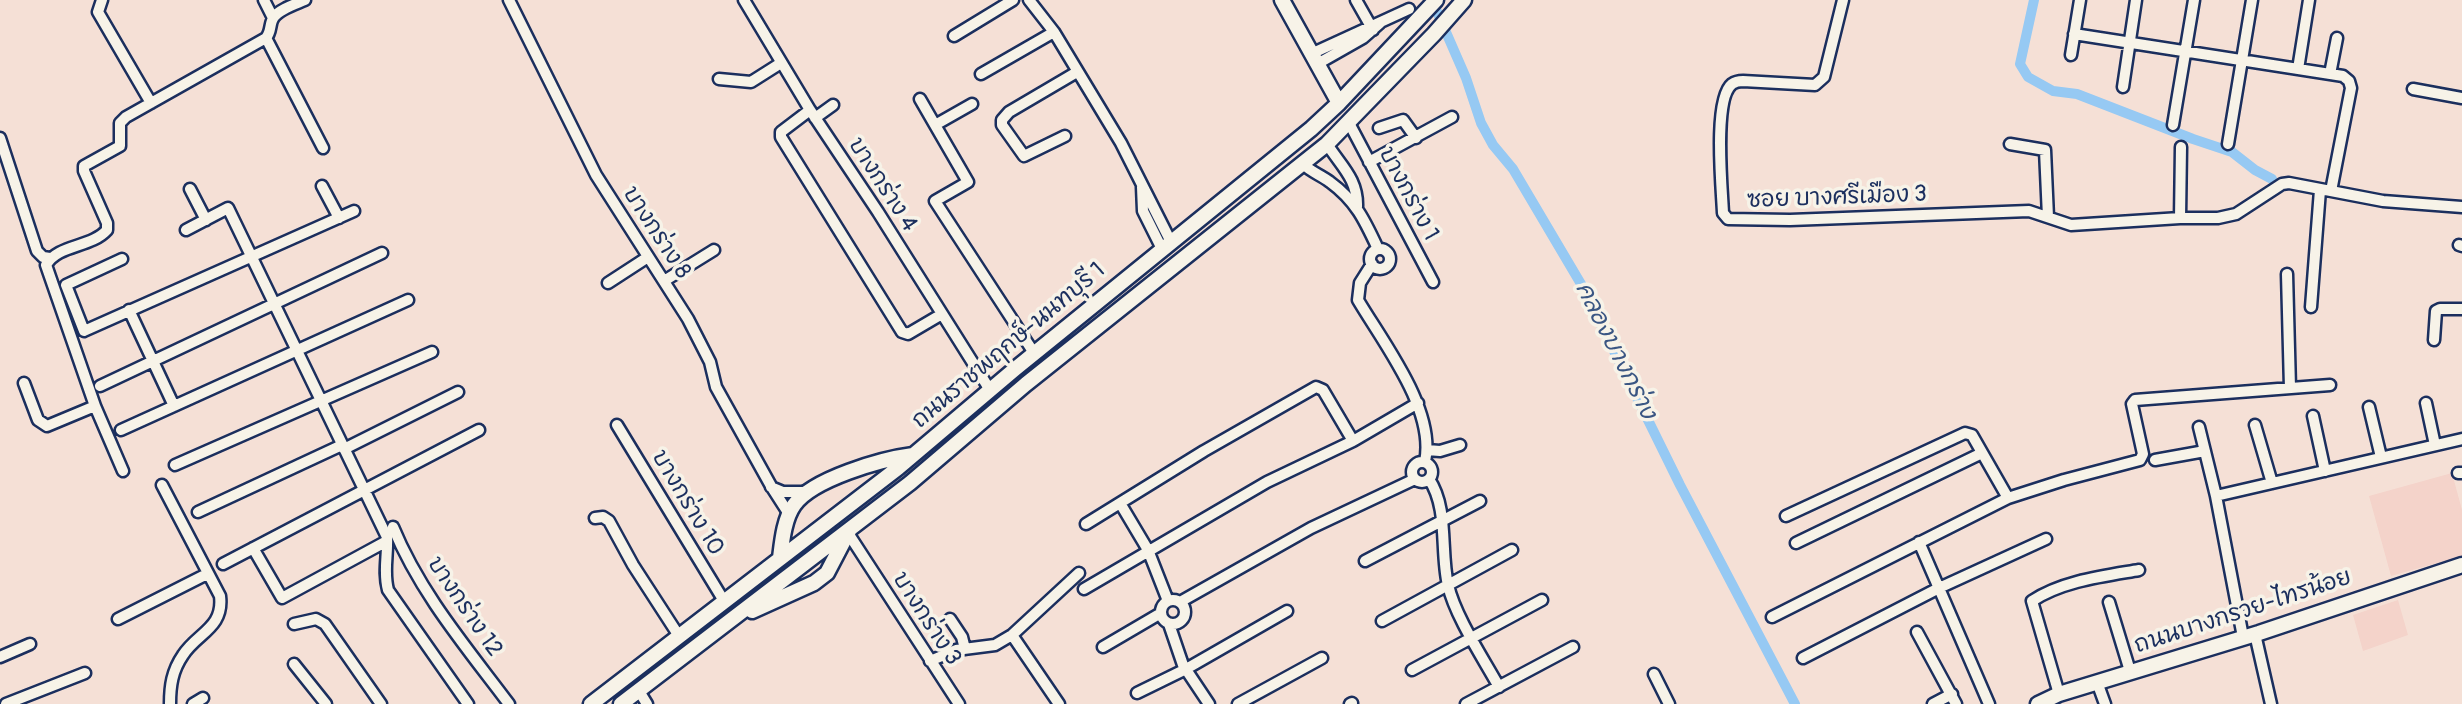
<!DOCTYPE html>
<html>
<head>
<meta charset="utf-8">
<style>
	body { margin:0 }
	canvas { display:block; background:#f5e0d6 }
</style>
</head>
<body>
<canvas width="2462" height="704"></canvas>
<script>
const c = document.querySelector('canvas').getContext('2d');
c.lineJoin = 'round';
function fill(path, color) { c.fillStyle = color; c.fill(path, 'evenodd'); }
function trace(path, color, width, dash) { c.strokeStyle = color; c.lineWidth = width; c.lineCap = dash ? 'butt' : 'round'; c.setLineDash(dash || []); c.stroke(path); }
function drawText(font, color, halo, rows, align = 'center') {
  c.font = font + ' Pangolin,"Playpen Sans Thai",sans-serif'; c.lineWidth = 7; c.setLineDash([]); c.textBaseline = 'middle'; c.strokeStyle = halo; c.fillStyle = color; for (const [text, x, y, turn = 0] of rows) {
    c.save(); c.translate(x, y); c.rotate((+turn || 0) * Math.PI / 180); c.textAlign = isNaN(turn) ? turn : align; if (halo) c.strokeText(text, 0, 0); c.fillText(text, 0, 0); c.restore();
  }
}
fill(new Path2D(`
	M2452,473l10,37v46l-71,20 -22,-80z
	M2398,600l10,35 -45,16 -10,-36z`), '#f4d3ca');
trace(new Path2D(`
	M1432,0l34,78 15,45 12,22 20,24 68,115 99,201 115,219
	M2034,0l-14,64 8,13 25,14 24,3 116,45 39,13 23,18 17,9`), '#96c9f3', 10);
const street = new Path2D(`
	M102,0l-4,12 53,91
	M264,0l9,18
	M509,0l87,175 92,144 22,43 6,25 55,99 18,28
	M744,0l66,110 68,102 112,178
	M1029,0l25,32 67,111 50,99
	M1356,0l17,30
	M1843,0l-19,77 -9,8 -72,-4c-4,0 -7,0 -11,3 -19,15 -10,105 -9,129l5,6 62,1 239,-9 42,14 109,-7h38l18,-4 46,-30 7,-1 94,18 79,6
	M2074,34l269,42 6,5 2,7 -20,103
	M954,36l59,-36
	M266,38l57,110
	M1313,53l96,-44
	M2071,55l9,-55
	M1319,63l44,-25 17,-15
	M2298,69l11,-69
	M981,74l73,-42
	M2330,74l7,-36
	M719,79l32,3 30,-19
	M2123,87l13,-87
	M2413,89l49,9
	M920,99l15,26
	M972,104l-37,21 33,57 -33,19 99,152
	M810,110l-29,22v5l121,195 6,2 34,-20
	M815,118l18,-13
	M1349,123l84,159
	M2173,125l21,-125
	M1379,128l24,-8 13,18
	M1065,136l-41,20 -22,-31v-5l7,-8 68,-40
	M0,138l37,113 6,6 7,1
	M1327,144c14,22 31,35 30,63
	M2010,144l35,6 3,67
	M2228,144l24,-144
	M1369,162l83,-45
	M1303,164c8,8 18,11 27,18 26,19 35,39 48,67
	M322,186l17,32
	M1142,187l1,24 19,38
	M190,189l16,31
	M2180,218l1,-71
	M186,230l42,-22 159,329c1,19 -4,35 1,53l80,114
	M2459,245l3,1
	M1370 259a10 10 0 1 1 20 0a10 10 0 1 1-20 0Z
	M122,259l-56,26 18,46 270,-120
	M1372,264l-12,19 -2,17c26,44 78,110 67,162
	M2287,274l3,114
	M664,281l50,-31
	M608,283l40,-26
	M2311,307l9,-117
	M129,310l45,96
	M2434,340l2,-29 4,-2h22
	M24,383l14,37 9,6 48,-20 28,65
	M100,386l282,-133
	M2426,403l9,42
	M95,406l-49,-141c12,-21 45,-17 61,-35v-7l-23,-52v-5l36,-20v-23l6,-6 140,-79c6,-7 3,-15 8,-21 6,-8 22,-13 31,-17
	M2369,407l12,50
	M2313,416l12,55
	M617,425l107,176
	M2255,425l17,58
	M2199,427l17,69 27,141
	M121,430l287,-130
	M344,449l114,-57
	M1427,450l13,1 20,-6
	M2155,460l50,-9
	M1412 472a10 10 0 1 1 20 0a10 10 0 1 1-20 0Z
	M175,465l257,-113
	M2458,473h4
	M1429,479c20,30 11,72 19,106 7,31 35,73 51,102
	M162,485l58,111c4,32 -23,37 -37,59 -11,16 -13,31 -13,49
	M771,487l12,5h24
	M2216,496l246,-57
	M1120,503l28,47 20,51
	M198,512l144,-67
	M1786,516l179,-83 7,2 36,63
	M595,518l8,-1 6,4 24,44 46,71
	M1086,524l118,-73 112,-64 7,3 30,51
	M393,527c27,66 74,121 116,177
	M848,533l111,171
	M1919,542l70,162
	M1796,543l186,-90
	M253,548l29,50 105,-57
	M1365,561l115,-60
	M223,564l256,-134
	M1084,589l183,-107 86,-41 65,-38
	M1161 612a12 12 0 1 1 24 0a12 12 0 1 1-24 0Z
	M1180,602l131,-74 104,-49
	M2109,602l21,69
	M1772,617l236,-119 56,-18 76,-20 3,-6 -11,-50 3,-4 195,-15
	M118,619l89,-45
	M950,619l12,18 3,12
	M1382,621l130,-71
	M294,624l22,-5 9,5 56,80
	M1169,624l14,41 26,39
	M1917,632l39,72
	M2255,634l16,70
	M1012,635l47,69
	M1103,647l58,-34
	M0,657l30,-13
	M1803,658l136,-70 107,-49
	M930,661l26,-11 39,-5 17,-10 67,-62
	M294,664l32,40
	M1412,670l130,-70
	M1654,674l15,30
	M2097,682l8,22
	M639,691l8,13
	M1137,693l49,-24 101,-58
	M2059,694l-27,-93c30,-20 72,-25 107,-31
	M6,704l79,-31
	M193,704l10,-6
	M1238,704l84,-46
	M1350,704l2,-1
	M1466,704l107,-57
	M1933,704l19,-10`);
const secondary = new Path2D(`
	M1282,0l57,103
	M780,558c2,-16 4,-39 14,-53 18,-26 88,-46 119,-50
	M752,611l62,-28 13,-10 23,-44
	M591,704l307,-236 117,-99 296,-240 28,-26 97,-103
	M621,704l289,-221 116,-99 301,-240 107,-110 30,-34
	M2038,704l21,-10 200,-61 203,-68`);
trace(street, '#1b2f5e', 15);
trace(secondary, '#1b2f5e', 19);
trace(street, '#f7f3e8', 10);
trace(secondary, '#f7f3e8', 14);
drawText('23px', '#1b2f5e', '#f7f3e8', [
	["บางกร่าง 4",882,185,57],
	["บางกร่าง 1",1408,194,62],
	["ซอย บางศรีเมือง 3",1837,198,-2],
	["บางกร่าง 8",656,233,57],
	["ถนนราชพฤกษ์-นนทบุรี 1",1009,346,-40],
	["บางกร่าง 10",687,503,59],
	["บางกร่าง 12",464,607,56],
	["ถนนบางกรวย-ไทรน้อย",2243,612,-18],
	["บางกร่าง 3",926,619,57]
]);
drawText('italic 24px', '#3a5683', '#f7f3e8', [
	["คลองบางกร่าง",1615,351,63]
]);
</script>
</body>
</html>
